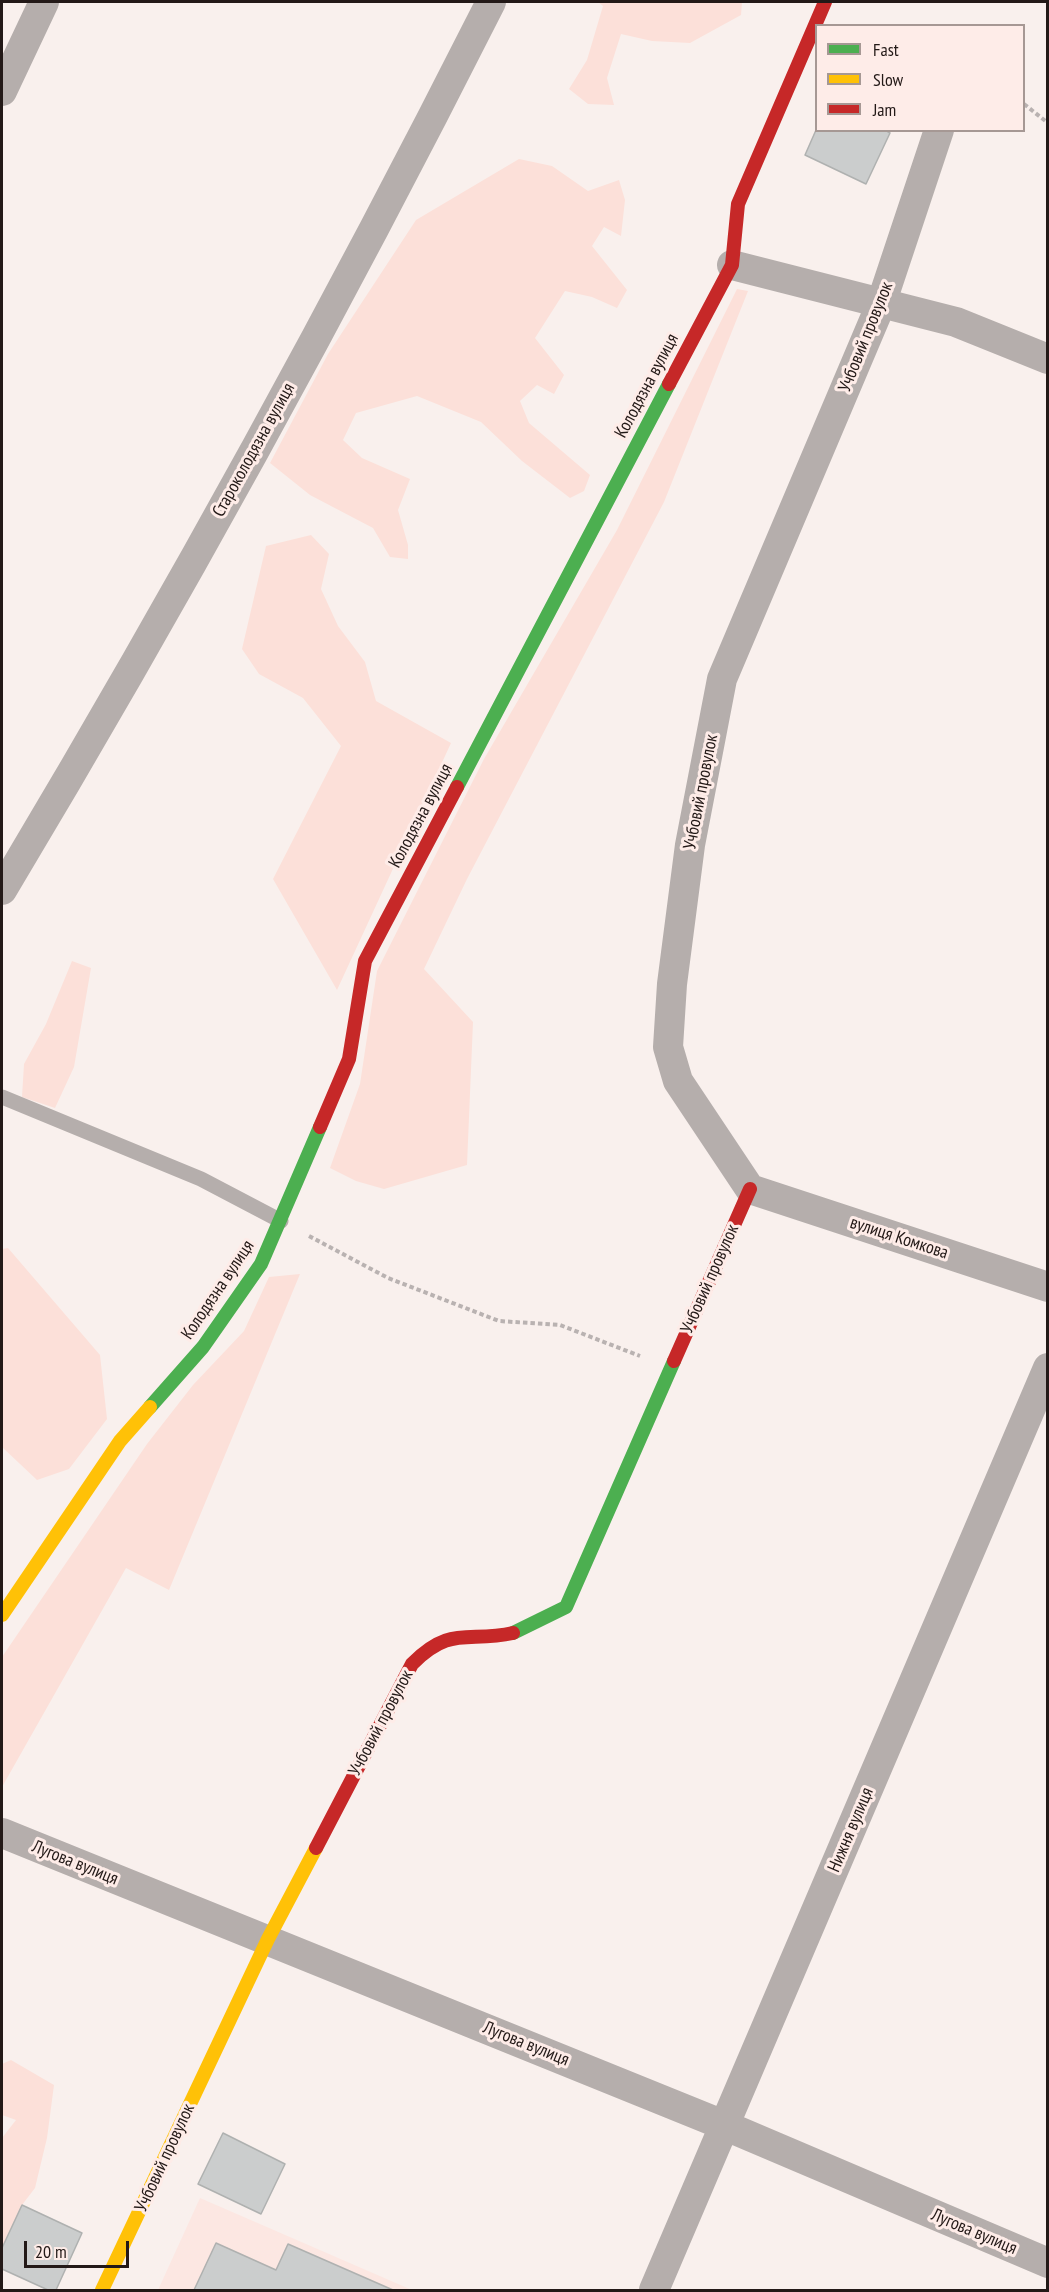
<!DOCTYPE html>
<html>
<head>
<meta charset="utf-8">
<style>
	body { margin:0 }
	#map { position:relative; width:1049px; height:2292px; overflow:hidden; background:#f9f0ed; font-family:"PT Sans Narrow",sans-serif }
	canvas { display:block }
	.frame { position:absolute; inset:0; border:3px solid #231917; pointer-events:none }
	.legend { position:absolute; left:815px; top:24px; width:210px; height:108px; box-sizing:border-box; background:#feece8; border:2px solid #a69894; margin:0; padding:8px 10px; list-style:none; font-size:18px; color:#231917 }
	.legend li { display:flex; align-items:center; gap:12px; height:30px }
	.legend b { width:30px; border:2px solid #a69894 }
	.scale { position:absolute; left:24px; top:2241px; width:105px; height:27px; box-sizing:border-box; border:3px solid #231917; border-top:0; padding-left:8px; font-size:18px; line-height:21px; white-space:nowrap; color:#231917; -webkit-text-stroke:4px #feece8; paint-order:stroke }
</style>
</head>
<body>
<div id="map">
<canvas width="1049" height="2292"></canvas>
<div class="frame"></div>
<ul class="legend">
<li><b style="height:8px;background:#4caf50"></b>Fast</li>
<li><b style="height:8px;background:#ffc107"></b>Slow</li>
<li><b style="height:8px;background:#c62828"></b>Jam</li>
</ul>
<div class="scale">20 m</div>
</div>
<script>
const c = document.querySelector('canvas').getContext('2d');
c.lineJoin = 'round';
function fill(path, color) { c.fillStyle = color; c.fill(path, 'evenodd'); }
function trace(path, color, width, dash) { c.strokeStyle = color; c.lineWidth = width; c.lineCap = dash ? 'butt' : 'round'; c.setLineDash(dash || []); c.stroke(path); }
function drawText(font, color, halo, rows, align = 'center') {
  c.font = font + ' "PT Sans Narrow",sans-serif'; c.lineWidth = 6; c.setLineDash([]); c.textBaseline = 'middle'; c.strokeStyle = halo; c.fillStyle = color; for (const [text, x, y, turn = 0] of rows) {
    c.save(); c.translate(x, y); c.rotate((+turn || 0) * Math.PI / 180); c.textAlign = isNaN(turn) ? turn : align; if (halo) c.strokeText(text, 0, 0); c.fillText(text, 0, 0); c.restore();
  }
}
fill(new Path2D(`
	M200,2198l212,92h-254z`), '#fce7e2');
fill(new Path2D(`
	M598,2h144l-1,13 -51,28 -38,-2 -31,-7 -14,44 7,27 -26,-1 -19,-15 18,-29 16,-54z
	M519,159l33,7 36,25 31,-11 6,20 -4,36 -17,-9 -12,19 35,44 -10,18 -25,-11 -27,-6 -30,47 29,37 -10,19 -17,-9 -17,16 9,22 61,52 -6,16 -14,7 -48,-37 -41,-39 -64,-26 -61,17 -13,27 19,18 48,21 -12,31 10,35v14l-18,-2 -17,-29 -63,-33 -40,-32 58,-109 88,-134z
	M737,289l11,2 -84,211 -197,377 -43,90 49,53 -6,143 -83,24 -28,-8 -26,-13 30,-84 17,-113 107,-212 133,-229z
	M311,535l18,19 -8,35 17,37 27,36 11,39 75,42 -114,247 -64,-111 68,-133 -38,-48 -44,-24 -17,-25 24,-103z
	M72,961l19,7 -17,99 -19,41 -33,-11 2,-33 22,-40z
	M8,1248l92,107 7,64 -38,50 -32,11 -35,-33v-198z
	M300,1274l-131,316 -43,-22 -124,219v-130l145,-213 46,-59 51,-54 25,-54z
	M11,2060l43,25 -7,53 -12,50 -13,17 -20,43v-110l14,-18 -14,-5v-51z`), '#fce0d9');
const building = new Path2D(`
	M816,130h69l5,3 -24,51 -61,-29z
	M223,2133l62,31 -24,50 -63,-30z
	M22,2205l60,28 -26,57h-8l-46,-21v-21z
	M216,2243l60,27 12,-26 105,46h-199z`);
fill(building, '#cbcdcd');
trace(building, '#afb1b0', 1.5);
trace(new Path2D(`
	M1024,104l24,19
	M309,1236l79,42 111,43 61,4 80,31`), '#b9b2b1', 4, [4.5, 3]);
trace(new Path2D(`
	M2,1097l199,82 80,42`), '#b5aeac', 15);
trace(new Path2D(`
	M2,91l42,-89
	M939,130l-58,174 -159,375 -32,166 -18,139 -4,63 10,34 72,108 298,98
	M732,265l224,57 92,37
	M2,890c174,-290 337,-587 489,-888
	M2,1833l724,293 322,137
	M654,2290l394,-922`), '#b5aeac', 30);
trace(new Path2D(`
	M457,787l212,-403
	M150,1407l53,-60 58,-83 59,-137
	M513,1633l53,-26 108,-246`), '#4caf50', 14);
trace(new Path2D(`
	M2,1615l118,-174 30,-34
	M102,2290l166,-351 48,-91`), '#ffc107', 14);
trace(new Path2D(`
	M669,384l63,-119 6,-61 87,-202
	M320,1127l29,-68 16,-98 92,-174
	M674,1361l76,-172
	M316,1848l96,-184c39,-39 55,-21 101,-31`), '#c62828', 14);
drawText('18px', '#231917', '#feece8', [
	["Учбовий провулок",866,337,-68],
	["Колодязна вулиця",647,386,-62],
	["Староколодязна вулиця",254,450,-61],
	["Учбовий провулок",701,792,-79],
	["Колодязна вулиця",421,816,-62],
	["вулиця Комкова",899,1238,18],
	["Учбовий провулок",710,1279,-66],
	["Колодязна вулиця",218,1290,-56],
	["Учбовий провулок",381,1723,-62],
	["Нижня вулиця",851,1830,-67],
	["Лугова вулиця",75,1863,22],
	["Лугова вулиця",526,2044,22],
	["Учбовий провулок",165,2158,-65],
	["Лугова вулиця",974,2232,23]
]);
</script>
</body>
</html>
